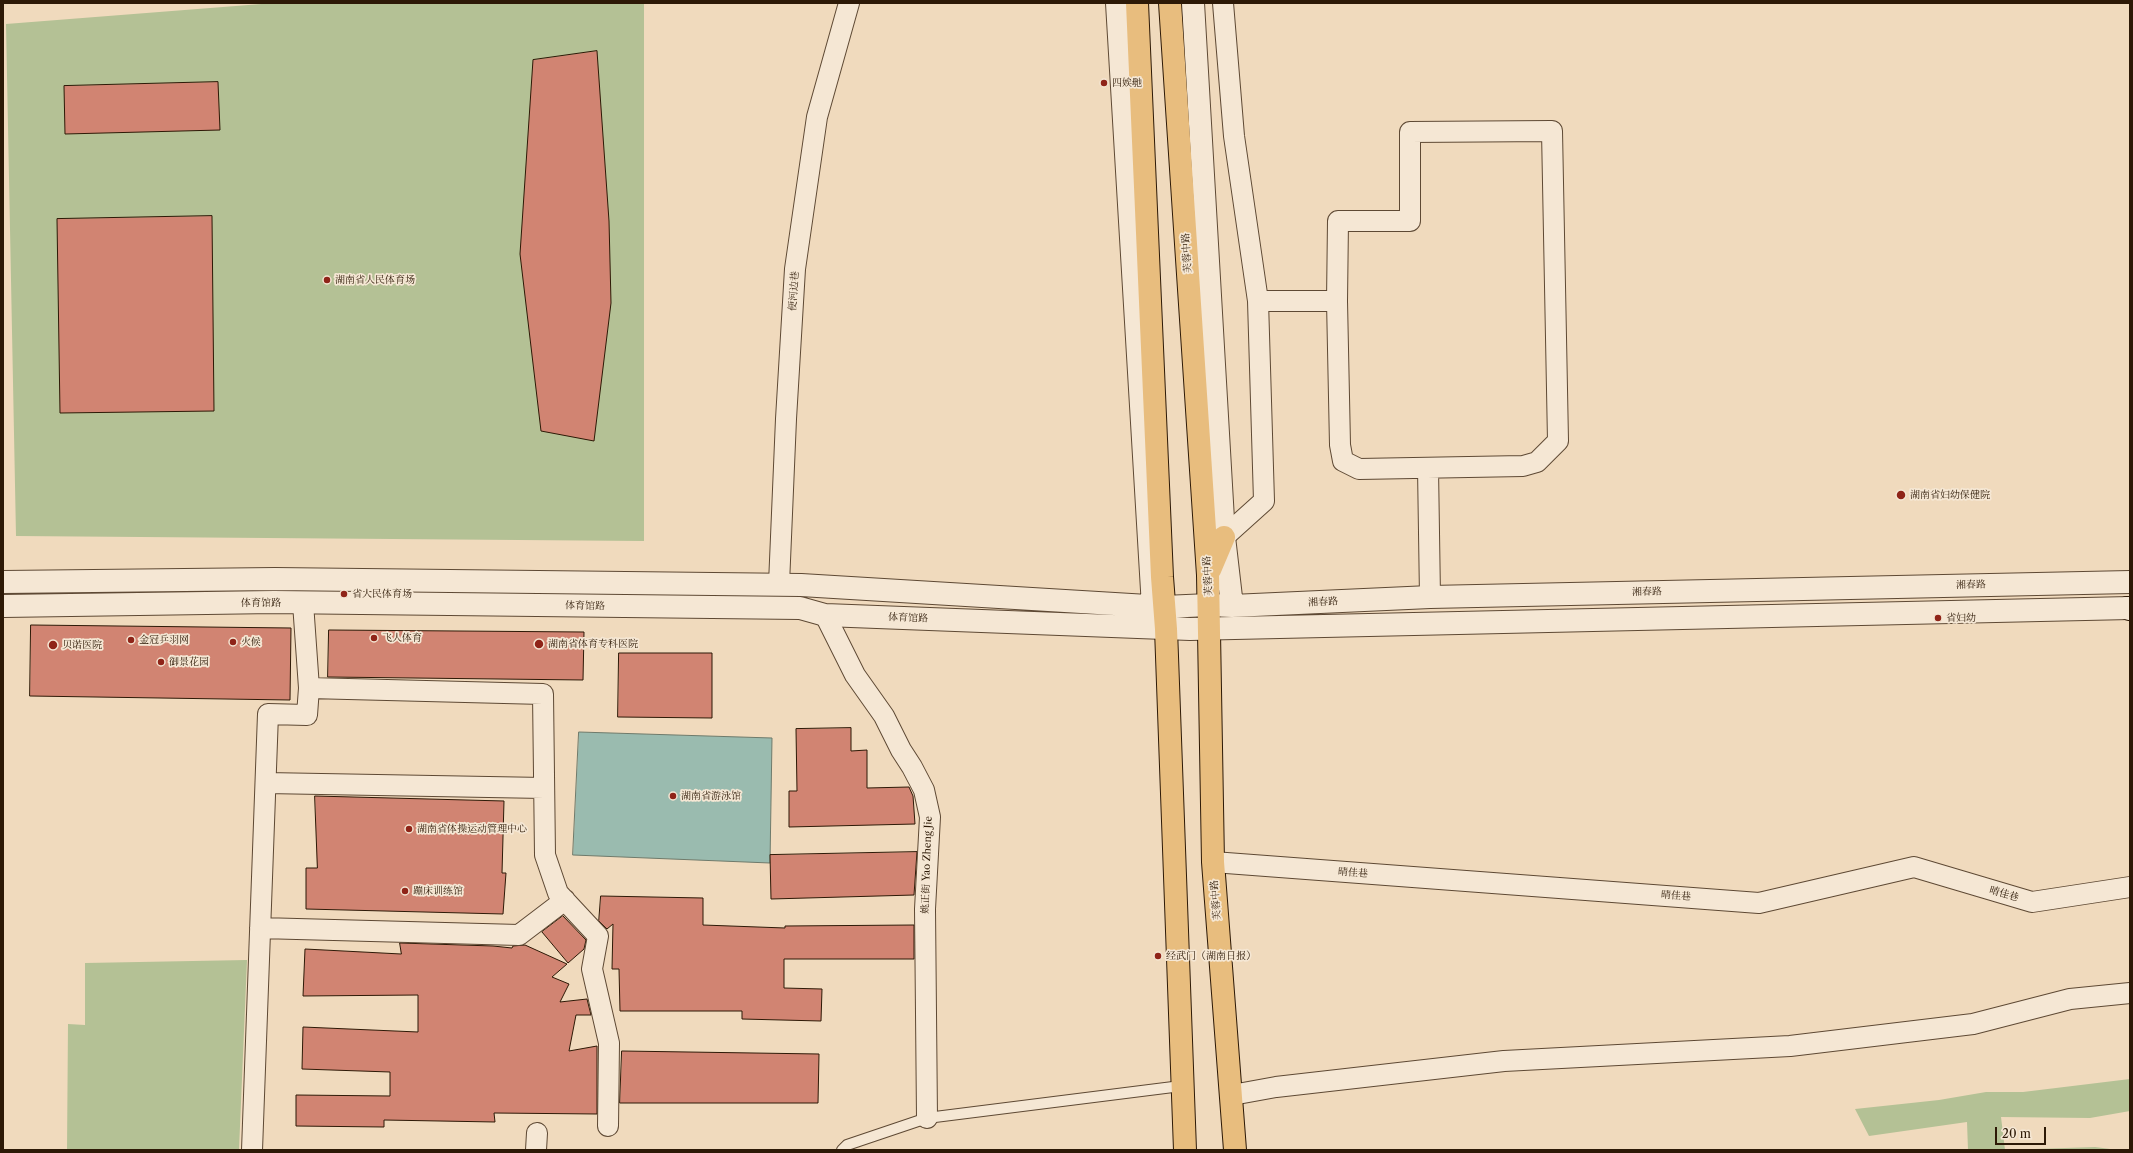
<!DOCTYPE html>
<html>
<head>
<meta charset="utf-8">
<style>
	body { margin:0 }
	#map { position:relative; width:2133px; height:1153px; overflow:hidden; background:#f0dabd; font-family:"Libre Caslon Text",serif }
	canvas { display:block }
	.frame { position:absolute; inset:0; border:4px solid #2d1906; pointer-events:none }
	.scale { position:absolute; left:1995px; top:1127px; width:51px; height:18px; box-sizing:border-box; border:2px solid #2d1906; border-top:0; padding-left:5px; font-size:12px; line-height:14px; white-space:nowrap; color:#2d1906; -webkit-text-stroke:3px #f5e7d4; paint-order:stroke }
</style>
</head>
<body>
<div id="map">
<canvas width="2133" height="1153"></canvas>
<div class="frame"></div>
<div class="scale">20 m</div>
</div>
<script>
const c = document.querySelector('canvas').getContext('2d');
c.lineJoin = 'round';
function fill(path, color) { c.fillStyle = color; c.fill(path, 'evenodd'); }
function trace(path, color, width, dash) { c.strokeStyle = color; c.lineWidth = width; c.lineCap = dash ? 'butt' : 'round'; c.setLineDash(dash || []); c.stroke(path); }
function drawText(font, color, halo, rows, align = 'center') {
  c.font = font + ' "Libre Caslon Text","Noto Serif SC",serif'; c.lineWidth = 3.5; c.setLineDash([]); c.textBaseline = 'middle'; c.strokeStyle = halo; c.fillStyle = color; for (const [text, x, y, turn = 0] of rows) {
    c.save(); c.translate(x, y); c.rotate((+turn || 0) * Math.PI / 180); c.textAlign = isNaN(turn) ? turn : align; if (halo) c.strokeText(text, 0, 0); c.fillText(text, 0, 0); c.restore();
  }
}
fill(new Path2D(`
	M274,3h370v538l-628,-5 -10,-512z
	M247,960l-8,190h-172l1,-126 17,1v-62z
	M2130,1079v32l-40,7 -89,-1 4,33 90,-3 23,3h-150l-1,-28 -98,14 -14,-27 84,-9 47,-8h37z`), '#b4c195');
const water = new Path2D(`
	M579,732l193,6 -2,125 -197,-8z`);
fill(water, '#9abbaf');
trace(water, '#6e7a6b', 1);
const building = new Path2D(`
	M597,51l12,170 2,82 -17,138 -53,-10 -21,-177 13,-194z
	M218,82l2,48 -155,4 -1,-48z
	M212,216l2,195 -154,2 -3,-194z
	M31,625l260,3 -1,72 -260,-4z
	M329,630l255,2 -1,48 -255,-3z
	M619,653h93v65l-94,-1z
	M851,728v23l16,-1v38l42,-1 4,9 2,28 -126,3v-36h8l-1,-62z
	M315,796l189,5 -2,72h4l-3,41 -197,-5v-41h11z
	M917,852l-3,43 -143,4 -1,-44z
	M601,896l102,2v27l82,3v-2l129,-1v34h-130v29l38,1 -1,32 -79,-2v-8h-122l-1,-42h-7l1,-45 -6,5 -8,-8z
	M563,916l23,24 -2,9 -16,14 -26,-31z
	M400,943l93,3 19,2 1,-2 12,-1 42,19 -15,13 17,7 -9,18 27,-3 4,16h-15l-7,36 28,-5v68l-103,-1 1,9 -111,-2v7l-88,-1v-31l94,1v-24l-88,-3 1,-42 115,5v-37l-115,1 2,-47 96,5z
	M622,1051l197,3 -1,49h-198z`);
fill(building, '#d18472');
trace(building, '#2d1906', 1);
const service = new Path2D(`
	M842,1150l5,-5 80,-27 254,-32`);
const minor = new Path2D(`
	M1223,3l11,133 24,165 6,200 -40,36
	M1552,131l6,310 -21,21 -14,4 -164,3 -16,-8 -3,-16 -3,-144 1,-80h72v-89z
	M1258,301h79
	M1428,468l2,129
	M779,584l7,-165 9,-150 22,-152 32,-114
	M825,615l30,60 29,41 17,34 11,17 12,23 6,27 -5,92 2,209
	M309,688l234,6 2,161 13,38 40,43 -6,33 17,74 -1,83
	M266,783l278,5
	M1213,862l546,41 155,-36 118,35 98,-15
	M260,928l259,7 46,-35
	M1232,1095l44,-8 228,-26 286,-15 183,-22 97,-25 60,-6
	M252,1150l16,-436 39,1 2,-27 -6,-85
	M536,1150l1,-17`);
const tertiary = new Path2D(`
	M1117,3l36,604
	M1193,3l31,534 8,69
	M3,582l272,-3 526,6 363,22 45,-2 23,1 198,-9 700,-15
	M3,606l271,-4 526,6 25,7 365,14 940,-21`);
const secondary = new Path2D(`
	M2127,608l3,1`);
const primary = new Path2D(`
	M1137,3l25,574 4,52 19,521
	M1170,3l38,572 5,287 22,288
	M1210,570l14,-33`);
trace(service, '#5e4934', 12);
trace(minor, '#5e4934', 22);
trace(tertiary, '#5e4934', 24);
trace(secondary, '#2d1906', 24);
trace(primary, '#2d1906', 24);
trace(service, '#f5e7d4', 10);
trace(minor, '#f5e7d4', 20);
trace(tertiary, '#f5e7d4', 22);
trace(secondary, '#f5e7d4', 22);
trace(primary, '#e8bd7e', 22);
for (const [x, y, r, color] of [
	[1104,83,4,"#8f2418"],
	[327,280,4,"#8f2418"],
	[1901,495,5,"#8f2418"],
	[344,594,4,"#8f2418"],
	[1938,618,4,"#8f2418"],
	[374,638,4,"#8f2418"],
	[131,640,4,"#8f2418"],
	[233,642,4,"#8f2418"],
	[539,644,5,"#8f2418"],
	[53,645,5,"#8f2418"],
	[161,662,4,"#8f2418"],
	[673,796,4,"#8f2418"],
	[409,829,4,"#8f2418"],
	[405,891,4,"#8f2418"],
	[1158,956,4,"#8f2418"]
]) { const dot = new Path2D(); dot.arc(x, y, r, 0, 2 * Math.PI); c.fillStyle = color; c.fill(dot); trace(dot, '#f5e7d4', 1.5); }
drawText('10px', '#2d1906', '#f5e7d4', [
	["四娭毑",1112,83],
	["湖南省人民体育场",335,280],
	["湖南省妇幼保健院",1910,495],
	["省人民体育场",352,594],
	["省妇幼",1946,618],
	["飞人体育",382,638],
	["金冠乒羽网",139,640],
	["火候",241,642],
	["湖南省体育专科医院",548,644],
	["贝诺医院",62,645],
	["御景花园",169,662],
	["湖南省游泳馆",681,796],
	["湖南省体操运动管理中心",417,829],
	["蹦床训练馆",413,891],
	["经武门（湖南日报）",1166,956]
], 'left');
drawText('10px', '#2d1906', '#f5e7d4', [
	["芙蓉中路",1187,253,-94],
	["便河边巷",794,291,-86],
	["芙蓉中路",1208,576,-93],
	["湘春路",1971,585,-1],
	["湘春路",1647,592,-1],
	["湘春路",1323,602,-3],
	["体育馆路",261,603],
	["体育馆路",585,606,1],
	["体育馆路",908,618,2],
	["姚正街 Yao Zheng Jie",927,865,-88],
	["晴佳巷",1353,873,4],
	["晴佳巷",2004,894,16],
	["晴佳巷",1676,896,4],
	["芙蓉中路",1216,900,-95]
]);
</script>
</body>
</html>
